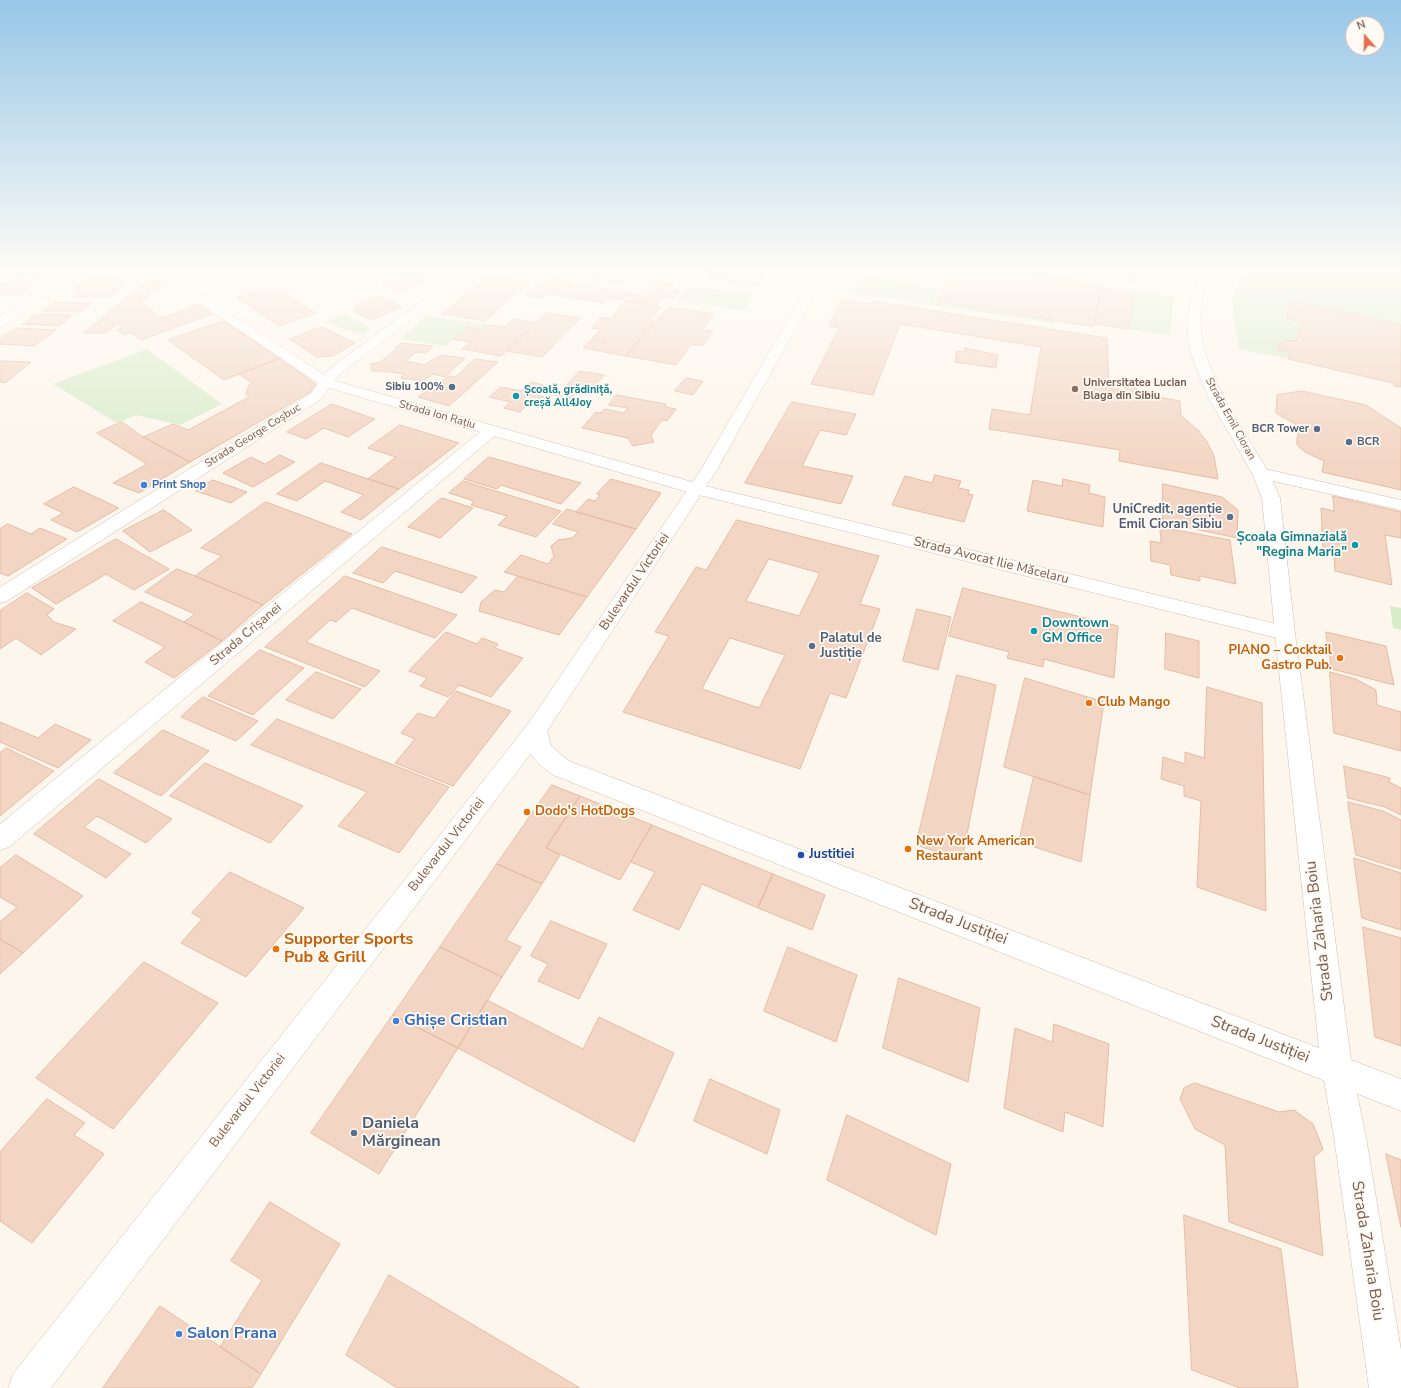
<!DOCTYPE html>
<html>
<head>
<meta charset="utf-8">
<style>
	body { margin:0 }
	#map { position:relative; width:1401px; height:1388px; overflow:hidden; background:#fdf6ec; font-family:"Nunito Sans",sans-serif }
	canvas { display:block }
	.north { position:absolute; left:1345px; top:16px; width:40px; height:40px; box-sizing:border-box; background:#fffaf3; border:1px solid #cabbb1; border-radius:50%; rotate:340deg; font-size:11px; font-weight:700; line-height:16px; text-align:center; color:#7a5c4d }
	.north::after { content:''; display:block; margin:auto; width:14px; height:18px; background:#e76f51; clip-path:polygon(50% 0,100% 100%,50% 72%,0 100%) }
</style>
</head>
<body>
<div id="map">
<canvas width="1401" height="1388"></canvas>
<div class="north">N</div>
</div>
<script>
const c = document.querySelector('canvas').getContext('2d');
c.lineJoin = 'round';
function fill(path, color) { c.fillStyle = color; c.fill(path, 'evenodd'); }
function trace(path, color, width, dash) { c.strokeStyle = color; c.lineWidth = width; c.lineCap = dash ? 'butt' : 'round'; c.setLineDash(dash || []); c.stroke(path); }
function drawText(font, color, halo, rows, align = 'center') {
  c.font = font + ' "Nunito Sans",sans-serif'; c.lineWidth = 3.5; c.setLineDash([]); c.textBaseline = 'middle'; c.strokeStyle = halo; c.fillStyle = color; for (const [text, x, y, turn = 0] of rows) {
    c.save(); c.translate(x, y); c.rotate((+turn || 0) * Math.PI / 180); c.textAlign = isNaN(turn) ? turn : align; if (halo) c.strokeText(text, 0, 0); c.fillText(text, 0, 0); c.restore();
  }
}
fill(new Path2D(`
	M1243,271h158v54l-110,-24 -4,17 16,4 -7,19 -13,-1 -7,8 15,4 -3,7 -49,-10 -4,-21 -2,-30z
	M863,276l75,12 -5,13 120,19v3l-202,-30z
	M689,286l65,9 -10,15 -67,-9z
	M1134,290l40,7 -5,39 -40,-7z
	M343,314l28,14 -9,7 -36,-13z
	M426,316l64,9 -6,5 -17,-3 -21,19 -46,-7z
	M147,349l75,55 -42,21 -44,-10 -19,8 -64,-39z
	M1390,606l11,2v22l-8,-2z`), '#d8ecc9');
const building = new Path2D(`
	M11,271h41l-35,24 -17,-1v-11l9,1 9,-7h-16z
	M374,271h26l24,11 -27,10 -16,-8 6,-3 -18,-9z
	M400,271h39l2,1 -22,8z
	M509,271h24l-4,3z
	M600,271h40l-19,13 -31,-5z
	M713,271l15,3 3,-3h35l-6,6 6,1 -8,9 -52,-9z
	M951,271h76l41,6 -1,3 35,6 -8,41 -157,-26z
	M1079,271h60l-6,11z
	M490,275l39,6 -44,40 -43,-7z
	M107,277h17l-7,6h10l-17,14h-39l9,-8h-7l12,-9h18z
	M555,279l15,3 -2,1 94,15 -6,7 -48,-7 -4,5 -57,-9 -4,4 -18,-2 16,-15 11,2z
	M148,280l17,1 -24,21 21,16 40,-15 16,9 -77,28 -10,-7 -7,2 -7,-5 7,-3 -6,-4 -13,10h-21z
	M657,282l17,2 -5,5 11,2 -6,7 -28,-4z
	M273,286l10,6 33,21 -37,13 -42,-28z
	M1102,287l32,5 -5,37 -34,-5z
	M379,296l23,11 -31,13 -18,-9 7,-3 -5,-2z
	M842,300l29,4 1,-3 235,37 2,50 14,2v-7l29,13 28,5 1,15 17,14 9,12 7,14 4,23 -99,-18 1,-11 -131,-21 3,-20 38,6 11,-68 -141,-23 -27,71 -62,-11 28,-56 -10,-2z
	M626,301l35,6 -12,14 6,1 -29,34 -43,-8 8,-8 13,2 1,-1 -13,-3 9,-9 -10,-1 10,-11 9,2z
	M1291,301l110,24v62l-7,-1 -1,-3 -105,-24 3,-7 -15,-3 7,-9 13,1 7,-19 -16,-3z
	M56,302l36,1 -12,9 -38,-1z
	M668,307l46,7 -12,16 11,1 -11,15 -11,-2 -15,21 -50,-9z
	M546,313l34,5 -38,39 -35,-6z
	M36,314l37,1 -14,11 -36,-2z
	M514,319l23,4 -36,33 -39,-7 8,-7 -17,-3 14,-12 17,3 6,-5 14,2z
	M223,321l58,37 -57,22 -56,-40z
	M322,327l33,16 -22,13 -16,1 -27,-18z
	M16,328l40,2 -22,16 -34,-2v-5z
	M402,343l31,3 -7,7 -10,-1 -10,9 18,4 17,-10 24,3 -20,19 -12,-3 -10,7 -22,-3 3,-4 -20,-3h-12l-1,-7 9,-2 18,-14h-3z
	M965,348l33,7 -2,13 -41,-6 2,-11 7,1z
	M281,358l38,29 -129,75 -47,-25 30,-13 15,6 61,-33 -3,-3 3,-9 3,-2 -13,-9z
	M475,359l23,3 -49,44 -31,-9 31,-21 6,1z
	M0,361l31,1 -26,21 -5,-1v-8l4,-3h-4z
	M580,371l24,4 -15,18 -12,-2 -7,8 -13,-3z
	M686,378l17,3 -10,14 -18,-4z
	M531,382l12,3 -10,9 17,4 -9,9 -13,-3 -8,8 -16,-4 7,-6 -22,-5 12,-10 20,4z
	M1302,391l64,14 35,23v62l-79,-18 2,-11 -19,-9 -8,-7v-7l3,-11 -24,-14 1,-18z
	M616,395l50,9 -1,3 11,2 -9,12 -5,-1 -11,15 3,7 -21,4 -5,-8 -46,-10 14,-16 5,1 4,-4 19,4 4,-5 -19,-3z
	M792,402l64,12 -10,21 -26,-5 -18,36 51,10 -12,28 -96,-21z
	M332,404l43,15 -27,18 -24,-9 -18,11 -19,-7z
	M122,422l21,15 47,25 -51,31 -26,-10 34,-19 -50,-31z
	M400,425l59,18 -60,46 -31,-10 28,-22 -28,-9z
	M280,455l15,7 -42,25 -30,-14 28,-16 14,7z
	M489,457l92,26 -20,21 -60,-19 -4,4 -33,-10z
	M321,463l47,16 31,10 -38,31 -20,-8 23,-17 -39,-14 -28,20 -20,-7z
	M935,475l26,6 -3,7 11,2 -1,4 5,1 -9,27 -72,-17 13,-29 27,7z
	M611,479l50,14 -25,36 -60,-17 12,-13 7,2 5,-6 -3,-1z
	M1063,479l27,6 -1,8 16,4 -2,30 -76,-16 6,-31 29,6z
	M213,480l34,12 -16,11 -35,-12z
	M463,481l98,30 -25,26 -38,-12 9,-9 -36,-11 3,-4 -25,-8z
	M1163,484l59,13 16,13 -1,28 -74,-16z
	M74,487l45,21 -42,24 -26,-12 12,-7 -19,-9z
	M1333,496l68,16v26l-16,-3 7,50 -57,-14 -1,-17 -11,-3 -2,-43 13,3z
	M442,498l31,10 -33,30 -32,-11z
	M266,502l86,32 -89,71 -68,-29 27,-20 -21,-8z
	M567,509l69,20 -49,68 -83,-25 17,-17 27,9 6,-8 -3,-10 7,-6 14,-2 6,-6 -25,-8z
	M164,510l28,20 -42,22 -27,-21z
	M737,520l142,36 -19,48 20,5 -34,89 -16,-5 -30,76 -177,-57 46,-76 -14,-4 41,-65 10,3zM769,559l51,14 -21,43 -53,-15zM730,638l55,17 -26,53 -57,-19z
	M8,524l23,10 9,-6 27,11 -59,37 -8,-3v-44z
	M1160,527l70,13 6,44 -36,-8v5l-29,-6 -1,-10 -19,-4 -1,-20 11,2z
	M116,539l53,30 -35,21 -28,-16 -50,30 -24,-16z
	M382,547l95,30 -15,16 -67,-22 -12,12 -30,-10z
	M177,569l18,7 68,29 -41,36 -38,-19 11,-8 -50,-22z
	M345,576l112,39 -22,23 -83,-30 -16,14 -6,-2 -24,22 74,29 -15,16 -100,-40z
	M518,576l69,21 -28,38 -80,-24 2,-9 14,-12 9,2z
	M963,588l155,38 -4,52 -70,-19 -1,8 -36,-9 2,-6 -60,-16z
	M27,593l27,16 -7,6 7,7 22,7 -35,26 -25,-17 -16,11v-38z
	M141,602l43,20 38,19 -48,37 -29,-16 20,-15 -52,-26z
	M917,609l34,8 -13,53 -35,-9z
	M446,632l31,12 5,-6 16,6 -3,4 28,10 -32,39 -32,-12 -11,12 -28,-11 7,-8 -18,-7z
	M1326,632l60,14 8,39 -62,-16z
	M1166,633l33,8v37l-34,-9z
	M260,650l44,18 -51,47 -45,-19z
	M316,672l45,17 -28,30 -47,-19z
	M1330,672l26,7 20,11 1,15 24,7v39l-67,-18z
	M957,675l39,10 -34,175 -46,-15z
	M1025,678l79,24 -14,93 -86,-28z
	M1207,687l55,16 4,208 -69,-24 4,-86 -17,-5v-10l-23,-7 2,-22 22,7v-12l19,6z
	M456,691l55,20 -58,75 -58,-23 20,-24 -14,-6 17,-20 16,5z
	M203,697l55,24 -22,20 -55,-24z
	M277,719l114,45 58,23 -50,66 -61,-27 29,-34 -116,-47z
	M0,722l38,16 17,-14 36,16 -33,28 -58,-26z
	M163,730l46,21 -48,45 -47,-23z
	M6,748l48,23 -54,45v-63z
	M205,763l98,43 -33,37 -100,-47z
	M1344,766l46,12 -1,4 12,6v27l-16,-8 -37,-9z
	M1034,776l56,19 -9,67 -62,-20z
	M99,779l73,40 -26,24 -49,-27 -13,11 47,27 -25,24 -72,-44z
	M552,785l28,11 -34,52 14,7 -18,29 -45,-20z
	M580,796l72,29 -32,55 -74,-32z
	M1348,802l35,9 18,9v49l-45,-14z
	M652,825l121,49 -15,34 -56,-24 -23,46 -46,-20 22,-38 -24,-10z
	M16,855l67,41 -60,57 -23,-14v-17l17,-15 -17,-10v-29z
	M1354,858l47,15v57l-39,-12z
	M497,864l45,20 -36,56 15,7 -19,30 -62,-30z
	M230,872l74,36 -58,69 -65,-34 21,-24 -10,-6z
	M773,874l52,21 -13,35 -54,-22z
	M551,921l56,23 -28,55 -41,-18 10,-17 -17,-8z
	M1363,927l38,11v108l-26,-9z
	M0,939l23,14 -23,21z
	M440,947l62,30 -44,71 -65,-33z
	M788,947l69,28 -21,67 -72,-31z
	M144,962l74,41 -105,126 -77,-51z
	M899,978l81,30 -12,74 -85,-34z
	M487,1000l96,49 16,-32 75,36 -40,89 -176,-94z
	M393,1015l65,33 -79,126 -68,-41z
	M1054,1024l55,20 -6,83 -38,-15 -2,20 -59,-24 11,-80 37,14z
	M710,1079l70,31 -13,44 -73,-33z
	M1195,1083l84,29 15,-2 19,14 10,25 -9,8 9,99 -94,-34 -4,-77 -30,-16 -15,-30 4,-11z
	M47,1099l38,24 -11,12 30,19 -72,89 -32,-22v-69z
	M847,1115l104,49 -15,71 -109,-55z
	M1386,1154l15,6v67z
	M270,1202l70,42 -79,130 -41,-27 42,-67 -31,-19z
	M1184,1215l97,34 17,139h-58l-48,-18z
	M389,1275l191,113h-183l-51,-33z
	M160,1306l101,68 -9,14h-149z`);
fill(building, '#f3d5c3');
trace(building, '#e6bba3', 1);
const minor = new Path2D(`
	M463,271h13l-137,104 -19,25 -313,201 -7,2v-16l310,-193 19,-25z
	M491,426l6,2 2,3 -2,3 -488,413 -9,3v-26l485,-396z
	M1261,468l140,32v10l-146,-33 -2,-4 2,-4z
	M697,484l588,142 7,2 3,5 -3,5 -7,2 -594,-147 -3,-4 3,-4z
	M1337,1055l11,4 4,11 14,67 35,213v38h-32l-35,-251 -12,-67 4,-11z`);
const tertiary = new Path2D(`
	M152,271h14l166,109 371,105 3,4 -3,4 -6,1 -6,-1 -369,-107z
	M1201,271h12l-10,24 -3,25 2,20 5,19 16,38 46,76 11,25 15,135 56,427 50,19v32l-848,-336c-16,-11 -36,-31 -25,-51l8,-3 8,3 3,6 4,16 18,15 750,287 -44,-415 -13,-135 -10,-25 -44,-76 -15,-38 -5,-19 -1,-20 4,-25z`);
const secondary = new Path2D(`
	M65,271h13l-73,54 -5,1v-10z
	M814,271h12l-17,33 -91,164 -174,268 -493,652h-43l5,-14 515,-650 174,-256 95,-164z`);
trace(minor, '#d1beb0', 1);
trace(tertiary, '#d1beb0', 1);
trace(secondary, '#d6c0b0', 1);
fill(minor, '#fff');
fill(tertiary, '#fff');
fill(secondary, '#fff');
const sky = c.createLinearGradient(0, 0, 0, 465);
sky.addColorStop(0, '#97c7e8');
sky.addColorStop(0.58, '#fefbf6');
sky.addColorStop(1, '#fefbf600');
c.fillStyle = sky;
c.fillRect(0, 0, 1401, 465);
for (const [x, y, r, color] of [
	[452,387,4,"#5c6f8a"],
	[1075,389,4,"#8d6e63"],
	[516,396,4,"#0f9aa8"],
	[1317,429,4,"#5c6f8a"],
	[1349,442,4,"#5c6f8a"],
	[144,485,4,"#3f7fe0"],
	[1230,517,4,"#5c6f8a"],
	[1355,545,4,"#0f9aa8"],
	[1034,631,4,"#0f9aa8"],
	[812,646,4,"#5c6f8a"],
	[1340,658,4,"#e8710a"],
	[1089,703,4,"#e8710a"],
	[527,812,4,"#e8710a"],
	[908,849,4,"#e8710a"],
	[801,855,4,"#1a4fb4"],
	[276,949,4,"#e8710a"],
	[396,1021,4,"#3f7fe0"],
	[354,1133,4,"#5c6f8a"],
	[179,1334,4,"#3f7fe0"]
]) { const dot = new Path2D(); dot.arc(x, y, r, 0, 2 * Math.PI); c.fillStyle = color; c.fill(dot); trace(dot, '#fffaf3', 1.5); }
drawText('bold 11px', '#785e54', '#fffaf3', [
	["Universitatea Lucian",1083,383],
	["Blaga din Sibiu",1083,396]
], 'left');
drawText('bold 11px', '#4e5e75', '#fffaf3', [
	["Sibiu 100%",444,387],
	["BCR Tower",1309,429],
	["BCR",1357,442,"left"]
], 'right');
drawText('bold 11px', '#0d838f', '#fffaf3', [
	["Școală, grădiniță,",524,390],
	["creșă All4Joy",524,403]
], 'left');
drawText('11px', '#7a5c4d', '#fffaf3', [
	["Strada Ion Rațiu",437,415,16],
	["Strada Emil Cioran",1230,419,61],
	["Strada George Coșbuc",253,436,-32]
]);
drawText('bold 11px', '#366cbe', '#fffaf3', [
	["Print Shop",152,485]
], 'left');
drawText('bold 13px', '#4e5e75', '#fffaf3', [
	["UniCredit, agenție",1222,510],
	["Emil Cioran Sibiu",1222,525],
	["Palatul de",820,639,"left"],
	["Justiție",820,654,"left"]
], 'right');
drawText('bold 13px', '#0d838f', '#fffaf3', [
	["Școala Gimnazială",1347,538],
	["\"Regina Maria\"",1347,553],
	["Downtown",1042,624,"left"],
	["GM Office",1042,639,"left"]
], 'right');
drawText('13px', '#7a5c4d', '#fffaf3', [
	["Strada Avocat Ilie Măcelaru",991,561,14],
	["Bulevardul Victoriei",635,582,-56],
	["Strada Crișanei",246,635,-40],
	["Bulevardul Victoriei",447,845,-52],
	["Bulevardul Victoriei",248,1101,-52]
]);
drawText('bold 13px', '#c56008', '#fffaf3', [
	["PIANO – Cocktail",1332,651,"right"],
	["Gastro Pub.",1332,666,"right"],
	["Club Mango",1097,703],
	["Dodo's HotDogs",535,812],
	["New York American",916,842],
	["Restaurant",916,857]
], 'left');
drawText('bold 13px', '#164399', '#fffaf3', [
	["Justitiei",809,855]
], 'left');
drawText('16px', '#7a5c4d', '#fffaf3', [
	["Strada Justiției",958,922,21],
	["Strada Zaharia Boiu",1320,931,-97],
	["Strada Justiției",1260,1040,21],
	["Strada Zaharia Boiu",1367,1251,81]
]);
drawText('bold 16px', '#c56008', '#fffaf3', [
	["Supporter Sports",284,940],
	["Pub & Grill",284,958]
], 'left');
drawText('bold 16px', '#366cbe', '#fffaf3', [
	["Ghișe Cristian",404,1021],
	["Salon Prana",187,1334]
], 'left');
drawText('bold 16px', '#4e5e75', '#fffaf3', [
	["Daniela",362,1124],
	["Mărginean",362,1142]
], 'left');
</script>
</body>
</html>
